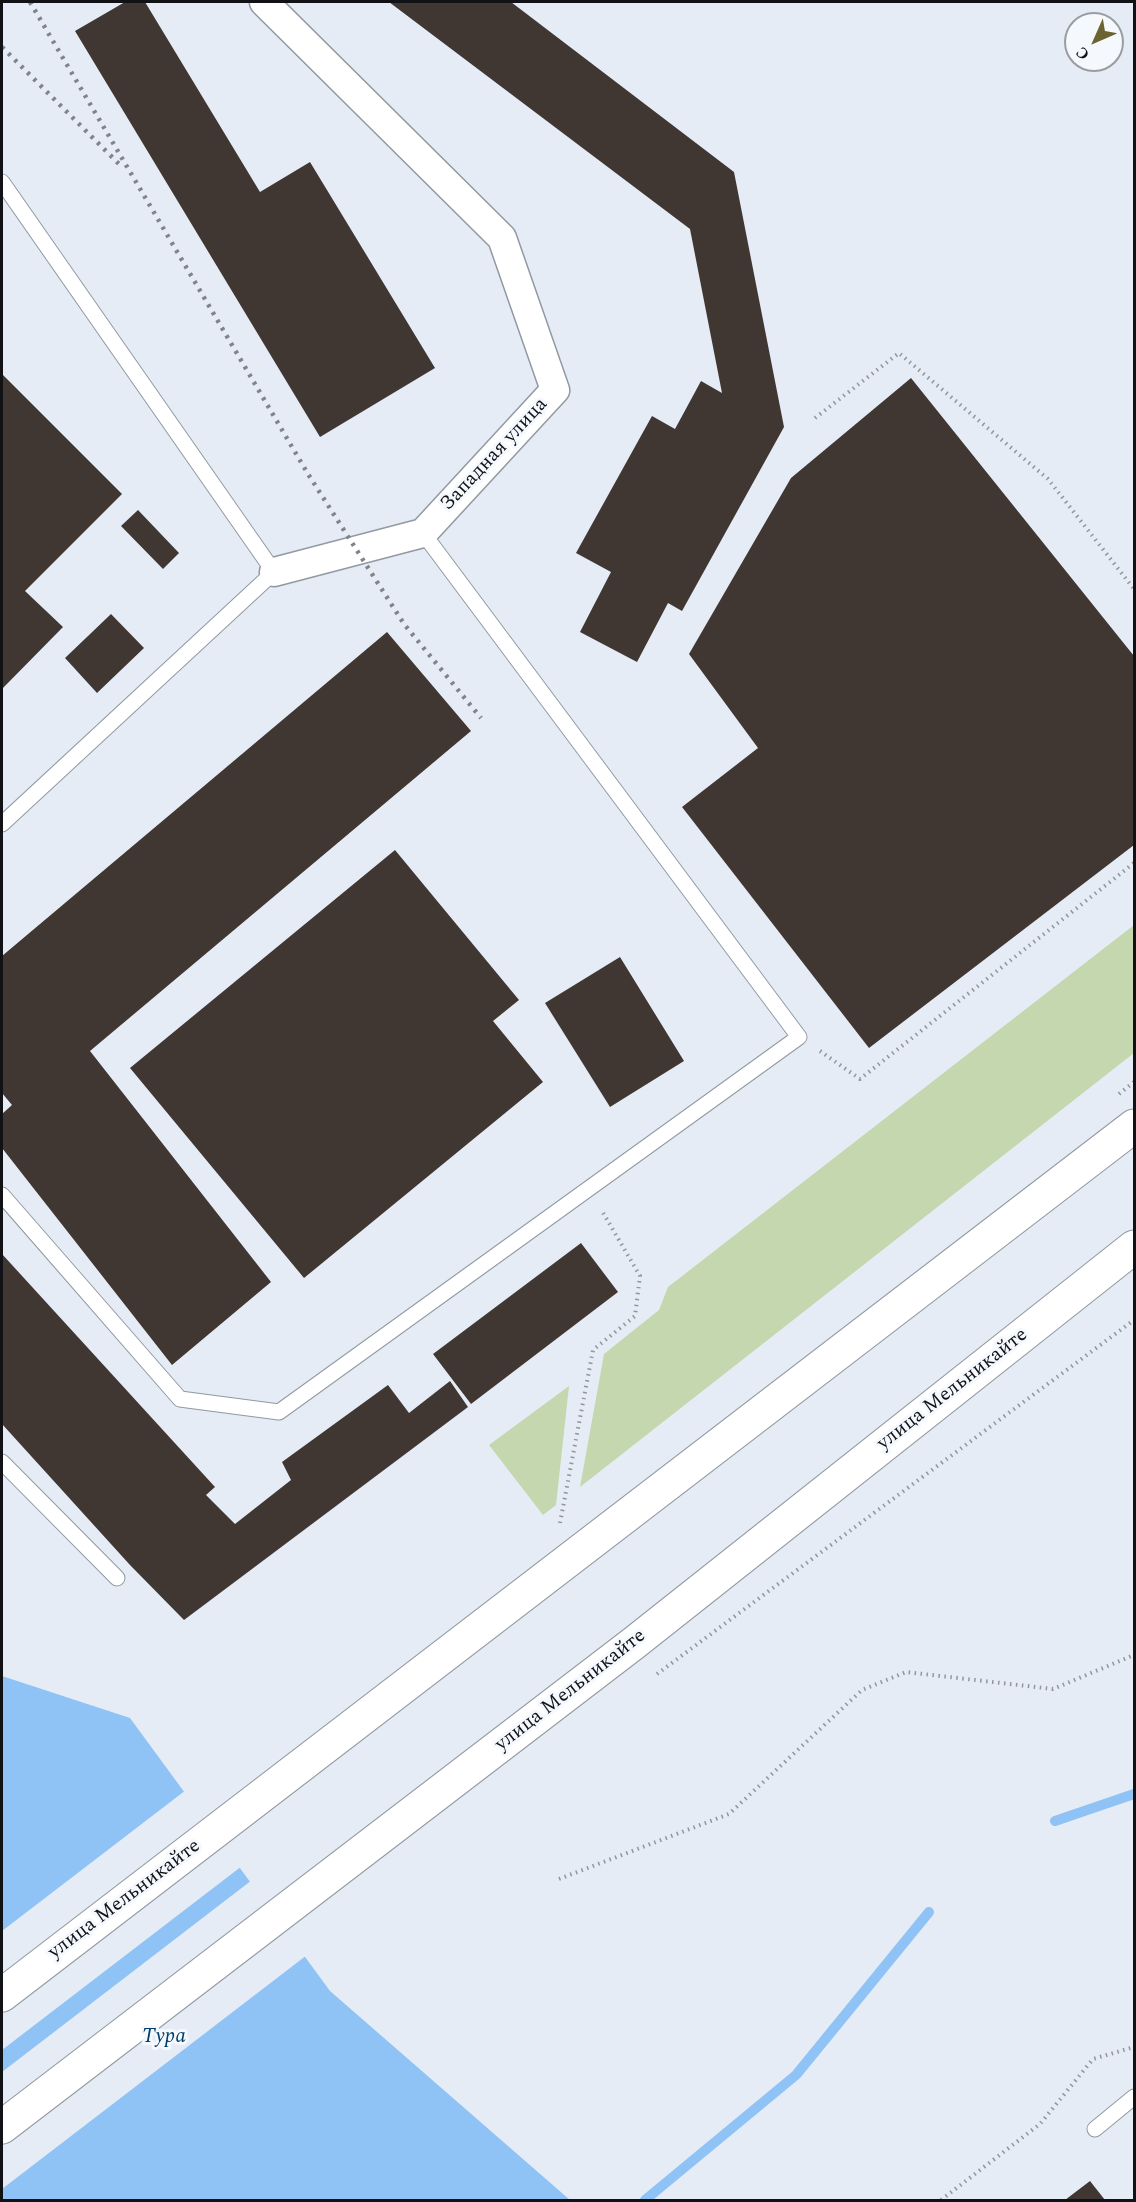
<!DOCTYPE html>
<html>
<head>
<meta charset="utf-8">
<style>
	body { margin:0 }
	#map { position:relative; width:1136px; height:2202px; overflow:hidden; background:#e5ecf5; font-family:Spectral,serif }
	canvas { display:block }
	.frame { position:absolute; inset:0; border:3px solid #101215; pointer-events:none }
	.north { position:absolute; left:1064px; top:12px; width:60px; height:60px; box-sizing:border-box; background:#f5f9fe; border:2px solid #999da1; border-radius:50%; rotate:225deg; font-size:16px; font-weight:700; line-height:24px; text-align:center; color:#101215 }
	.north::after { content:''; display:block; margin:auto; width:21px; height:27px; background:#6b6431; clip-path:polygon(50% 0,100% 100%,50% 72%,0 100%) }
</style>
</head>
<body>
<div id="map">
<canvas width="1136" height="2202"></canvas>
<div class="frame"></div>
<div class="north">С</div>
</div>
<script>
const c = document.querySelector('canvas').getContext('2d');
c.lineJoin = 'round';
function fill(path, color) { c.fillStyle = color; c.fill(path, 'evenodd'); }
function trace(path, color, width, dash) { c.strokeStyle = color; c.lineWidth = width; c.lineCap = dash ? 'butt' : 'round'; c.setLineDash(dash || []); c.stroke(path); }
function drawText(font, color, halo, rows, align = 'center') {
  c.font = font + ' Spectral,serif'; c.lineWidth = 6; c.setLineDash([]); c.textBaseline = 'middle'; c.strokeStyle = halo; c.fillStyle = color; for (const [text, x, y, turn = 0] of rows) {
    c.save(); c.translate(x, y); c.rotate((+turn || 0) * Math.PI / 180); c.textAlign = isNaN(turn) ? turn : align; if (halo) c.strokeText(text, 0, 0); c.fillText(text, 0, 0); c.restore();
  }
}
fill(new Path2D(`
	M1134,925v128l-554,434 24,-133 55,-44 9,-23z
	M569,1386l-13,119 -13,10 -54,-70z`), '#c4d7af');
fill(new Path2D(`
	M2,1676l128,42 200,273 240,209h-568z`), '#8fc2f5');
fill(new Path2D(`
	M186,1790l56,76 -240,184v-119z
	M252,1880l55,75 -305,234v-117z`), '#e5ecf5');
trace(new Path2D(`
	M1055,1821l79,-27
	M645,2200l151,-125 133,-163`), '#8fc2f5', 10);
fill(new Path2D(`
	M125,2h20l115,190 50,-30 125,206 -115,69 -245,-406z
	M389,2h122l223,170 50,255 -102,184 -14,-8 -31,59 -57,-30 31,-60 -35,-19 76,-137 23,13 26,-48 21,12 -32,-164z
	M2,374l120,120 -97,97 38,36 -61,62z
	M911,378l223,278v189l-265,203 -187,-241 76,-59 -69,-94 102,-176z
	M138,510l41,43 -16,16 -42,-43z
	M111,614l33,34 -47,45 -32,-35z
	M387,632l84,99 -381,320 181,231 -99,83 -170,-217v-34l10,-9 -10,-12v-137z
	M395,850l124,150 -26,21 50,61 -239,196 -174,-210z
	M620,957l64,104 -74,46 -65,-104z
	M581,1243l37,49 -147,112 -38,-50z
	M2,1254l213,233 -9,8 29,29 56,-44 -9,-18 106,-77 21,28 41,-32 18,26 -284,213 -54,-55 -128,-141z
	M1090,2181l15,19h-40z`), '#403733');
const service = new Path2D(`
	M2,182l272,390 -272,252
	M2,1195l178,204 99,13 520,-375 -376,-504
	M2,1462l115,116
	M1095,2129l39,-32`);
const minor = new Path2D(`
	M264,2l238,236 53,152 -132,143 -149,39`);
const secondary = new Path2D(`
	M2,1995l1132,-869
	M2,2127l632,-484 500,-396`);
trace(service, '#9299a1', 17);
trace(minor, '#9299a1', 31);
trace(secondary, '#9299a1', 35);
trace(new Path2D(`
	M815,418l84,-65 149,126 86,110
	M820,1051l40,28 274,-216
	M1119,1094l15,-12
	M560,1523l33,-173 42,-34 5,-40 -38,-65
	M657,1674l477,-354
	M559,1879l170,-65 133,-124 44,-18 147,17 81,-34
	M941,2200l99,-76 53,-65 41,-12`), '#91969c', 4, [1.5, 4.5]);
trace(service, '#fff', 15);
trace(minor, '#fff', 28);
trace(secondary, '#fff', 33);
trace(new Path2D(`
	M30,2l278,472 96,150 77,94
	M2,47l119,119`), '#80848a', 4.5, [3, 6]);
drawText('20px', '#101215', '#f5f9fe', [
	["Западная улица",495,455,-47],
	["улица Мельникайте",953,1390,-38],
	["улица Мельникайте",571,1691,-38],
	["улица Мельникайте",125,1900,-37]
]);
drawText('italic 21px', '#003d6a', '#f5f9fe', [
	["Тура",164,2038]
]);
</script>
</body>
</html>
